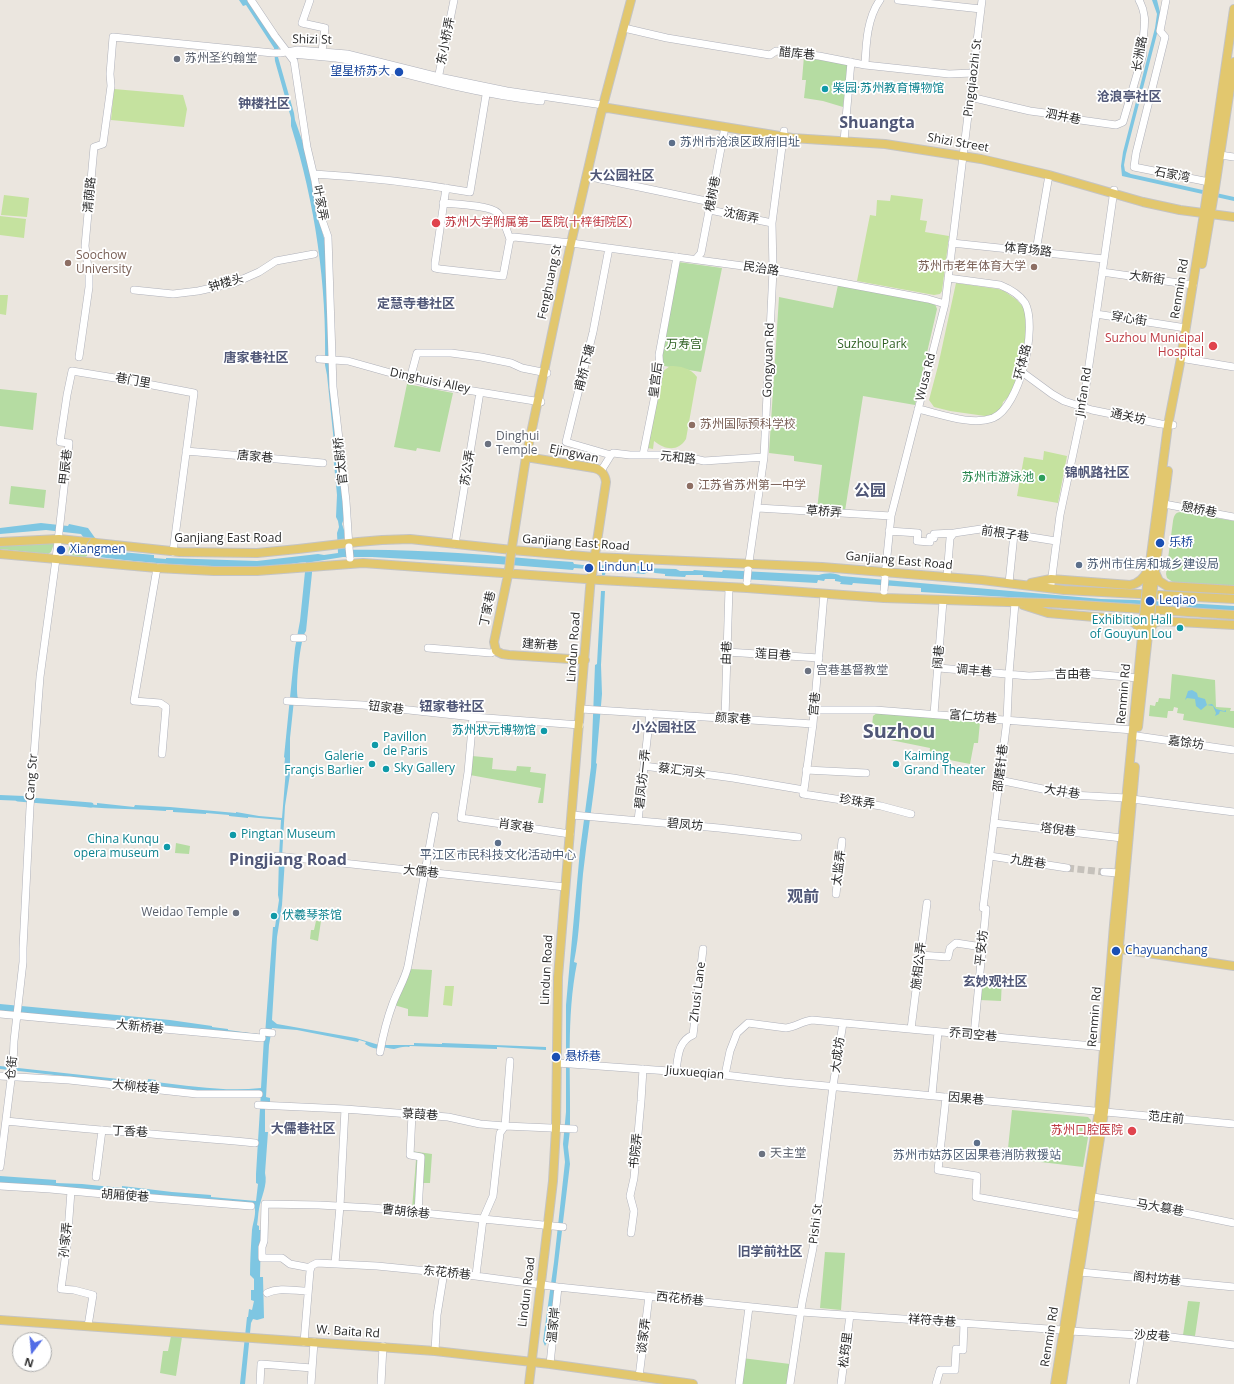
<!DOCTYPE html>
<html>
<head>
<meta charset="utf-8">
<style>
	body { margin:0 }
	#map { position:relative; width:1234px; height:1384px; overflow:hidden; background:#ebe6df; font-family:"Open Sans",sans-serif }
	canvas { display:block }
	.north { position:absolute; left:12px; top:1332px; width:40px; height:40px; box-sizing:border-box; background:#fff; border:1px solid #aaa; border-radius:50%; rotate:196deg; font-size:11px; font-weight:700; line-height:16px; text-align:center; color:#2b2b2b }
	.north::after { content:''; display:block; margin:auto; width:14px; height:18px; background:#516ce6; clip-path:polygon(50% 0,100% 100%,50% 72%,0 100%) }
</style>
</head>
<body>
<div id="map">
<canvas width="1234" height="1384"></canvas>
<div class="north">N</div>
</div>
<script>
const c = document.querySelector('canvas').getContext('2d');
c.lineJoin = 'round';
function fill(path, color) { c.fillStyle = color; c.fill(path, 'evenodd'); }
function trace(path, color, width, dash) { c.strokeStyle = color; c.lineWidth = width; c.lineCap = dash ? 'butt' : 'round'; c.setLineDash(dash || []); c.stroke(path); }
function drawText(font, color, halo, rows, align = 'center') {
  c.font = font + ' "Open Sans","Noto Sans SC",sans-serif'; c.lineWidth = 3.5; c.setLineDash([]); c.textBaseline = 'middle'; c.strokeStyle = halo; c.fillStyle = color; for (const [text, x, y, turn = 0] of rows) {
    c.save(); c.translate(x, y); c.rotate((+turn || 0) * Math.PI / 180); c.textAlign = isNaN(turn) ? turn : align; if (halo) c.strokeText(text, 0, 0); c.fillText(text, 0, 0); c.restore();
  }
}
fill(new Path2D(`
	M804,56l44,7 -5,44 -20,-6 -19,-3 2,-18h-4z
	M678,262l44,6 -21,104 -43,-7z
	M838,285l93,18 4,1 2,5 -22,96 -52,-9 -18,115 -28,-1 5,-45 -28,-4v-5l-25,-3 10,-156 54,11z
	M407,384l46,9 -13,59 -23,-4 -1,3 -22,-4z
	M0,389l37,4 -4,37 -33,-4z
	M11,486l35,4 -2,18 -35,-4z
	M1181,512l53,9v66l-60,-4 -7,-5 -1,-4 7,-53c1,-5 2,-9 8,-9z
	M52,543l2,1 -3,8 -3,2 -48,-5v-4z
	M70,544l17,2 1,2 -1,8 -2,1 -16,-2 -1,-2z
	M1172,674l43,6 1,27 15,1 -1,3h4v17l-51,-8 1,-6 -7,-1 1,-5 -4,-1 -1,4h-5l-1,7 -18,-2 1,-11 5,1 1,-4h2l1,-4 11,1z
	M877,713l103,9 -2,21h-4l-4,21 -41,-8 1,-8 -59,-12 2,-20z
	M472,756l21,2 -1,11 24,2 1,-5 14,1 -1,5 16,2 -3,29h-5l3,-15 -71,-13z
	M176,843l14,3 -1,8 -14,-1z
	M316,921h5l-3,20 -8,-2 1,-9h3z
	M410,969l22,1 -4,47 -20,-1v-7l-14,-4z
	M983,976l19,2 -1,23 -21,-1z
	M1012,1110l76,7 3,3 -8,47 -76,-9z
	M411,1151l21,3 -2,29h-7l-3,27 -8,-1 4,-49 -5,-4z
	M825,1252l20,1 -4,57 -21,-2z
	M1188,1301l12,1 -5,34 -12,-1z
	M171,1336l11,1 -6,39 -16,-3 3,-22h5z
	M742,1358l48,6 -3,20h-48z`), '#b5dca2');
fill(new Path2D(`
	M114,89l69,6 4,14 -3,18 -73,-7z
	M4,195l25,3 -2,19 -26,-2z
	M891,195l32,4 -3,21 7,1 -2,11 24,4 -7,55 -2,3 -6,1 -77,-14 13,-66 6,1 1,-16 13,1z
	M0,216l26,3 -2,19 -24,-3z
	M956,283l42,6 6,2 13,9 6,7 6,18 -9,50 -10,20 -7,7 -2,8 -5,4 -11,2 -35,-5 -16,-4 -5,-7 9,-34z
	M0,295h8l-2,20 -6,-1z
	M670,366c10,0 21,2 27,11l-11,62c-8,13 -21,11 -32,2l-1,8 -5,-1 14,-76z
	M1044,451l23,5 -9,47 -41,-7 7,-39 19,3z
	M445,986h9l-2,20 -9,-1z`), '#c5e29f');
fill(new Path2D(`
	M239,0h10l30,44 -1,13 16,56 1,7 17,49 8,55 4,14 4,29 16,251 -2,6 2,6 1,20c38,-1 76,1 113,3 39,2 77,7 115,9l1,2 9,1 58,1v2l35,1 4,2h13l1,-1 28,2 1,-2 96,5c6,-2 16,-3 22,1l260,23 34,1 99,6v5c-16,-1 -34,0 -49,-5l-72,-3 -192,-11v-4l-68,-5 -1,2 -12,-1 1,-2 -6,-1v-2h-10l-1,2 -6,-1 -1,3 -114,-6v-2h-17l-1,2 -20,-1v-2l-10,-1 -4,-2 -7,3 -10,-1 -1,-2 -27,-1 -1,5h-3v-5l-28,-2 -1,2 -75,-6 -126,-7h-29l-31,5v11l-6,58c-6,6 -11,60 -8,67l-4,2 -4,38v36l-5,32 -3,51 3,2 -3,46 -5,32 -5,83 5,4 79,14 23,7h35v-2l28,1v-1l104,4v3l-49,-3v2l-87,-3 -1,1c-6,-1 -10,1 -15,2 -3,0 -7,-2 -10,-1 -9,1 -10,1 -19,-4l1,-2 -7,-2 -1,2 -61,-12 -25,-2 -3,17 -3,52 4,1v4l-5,3v27h3l-3,41c3,12 -4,24 -6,36 -1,5 -1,11 -2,16l2,1v4h2l-1,47h3l1,41 -7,2 -4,-1 -2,4 -6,61h-5l7,-67h1l1,-8 3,1 2,-9 -3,-1v-10h3v-11l-4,-4c0,-15 1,-30 2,-45 1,-8 5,-17 2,-25l-254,-22v-7l56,4v3l26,1 40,4v-2l50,6 39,3v2l45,4 2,-17 -2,-1v-9l5,-82h-52l-209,-23v-3l146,16 2,-1v-2l8,1v2c35,4 70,10 105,6l3,-51 -152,-17 -112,-8v-8l170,16 42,6v1l16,2v1l37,5 8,-108h2l4,-27 -1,-5 1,-38 2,-37 -33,-3v1l-19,-2v-1l-23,-2v1l-33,-2v-2h-7v1c-28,-2 -54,-2 -80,-4v-3l11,1v-2l37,4 1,-2 35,2 66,6v-1l23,4 23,2 4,-49 -2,-1 1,-10 -1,-1 11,-109 5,-27 6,-59c-12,1 -24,4 -37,4 -57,2 -114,-2 -171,-9l-17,-23 -35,-4 -46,4v-6l41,-5 27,3 1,-2 19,4 12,17 -1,5 55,5v3l12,1v-1l91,3 61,-7 6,1 14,-2 -1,-20 2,-6 -1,-6 -2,-4 1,-22 -4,-42 2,-1 -8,-77 -2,-10c2,-80 -10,-162 -34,-239v-8l-16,-57 -1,-13 -28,-43 -3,1z
	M1152,0h5l4,16 -3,14 -32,124 -2,11 1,6 6,3 103,23v4l-112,-25 -1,-10 2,-14 32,-124 2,-14z
	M601,591h4l-4,74 1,29 -6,69 1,1c-4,37 -10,73 -14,110 -3,30 -3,59 -9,88l3,1c-11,55 -6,111 -7,167l-2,17 2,17 -15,125 -8,53 -2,4 -2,-5 11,-79 11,-100 -2,-18 3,-32v-107l14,-155 11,-83 4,-102 2,-1z
	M1192,690l5,3 1,4 7,2 2,6 5,-1 4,5 8,2 2,-1v2l-6,-1 -1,3 -4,2 1,-3 -3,-7 -6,-1 -6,5 -5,-4 -1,-7 -8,-1 -2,2 3,-9z
	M0,795l24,1v5l-24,-1z`), '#7ec6e2');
trace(new Path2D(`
	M18,799l73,6`), '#7ec6e2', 5);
trace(new Path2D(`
	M1067,868l37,4`), '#c5c1bb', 7, [7, 3.5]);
const minor = new Path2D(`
	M251,0l24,36 19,25 13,86 8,34 5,33 8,23 5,150 13,114 3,46
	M310,0l-8,23 23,5 -3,23
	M898,0l83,9
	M1166,0l-6,31 5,6 -29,116 -2,14 75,15
	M624,28l43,10 103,17 6,-4 43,5 46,9 84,9 24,-1
	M292,54l44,4 19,3c61,16 123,33 186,40
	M865,65c1,-21 2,-47 15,-65
	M438,79l16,-79
	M1132,90l19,6
	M970,97l60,14 30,4 13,4 43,6 7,-3 20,-68c-2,-21 7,-34 -4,-54
	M844,141l7,-79
	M1220,155l14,2
	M314,174c52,3 104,9 156,18l17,-103
	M591,177l120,25
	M446,188l-11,75v5l5,1 63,7 7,-37 4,-2 57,6 202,27 155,29 17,5
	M443,203c13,1 46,2 55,10 6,7 9,18 12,26
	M710,210l62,13
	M952,243l152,16
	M609,248l-16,84 -27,110 45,13
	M1036,251l13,-76
	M696,259l5,-6 24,-126
	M1102,272l91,13
	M134,290l39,4 25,-3 36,-8 25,-11 17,-11 38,-7
	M1096,314l90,14
	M79,357l10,-70v-12l-4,-29 9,-99 9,-3 8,-58 -1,-12 3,-37 160,16h7l18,-3 49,4 92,23 68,14 96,14
	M319,359l29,2 82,23 111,18
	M1186,359l48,8
	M1022,372l30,22 12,7 28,9 69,14 12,1
	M410,379l7,-26h34l30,4 30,6 11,5 25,5
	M918,409c23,5 53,17 75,9 27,-11 45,-91 32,-115 -6,-9 -15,-14 -25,-18l-52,-7
	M186,451l137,12
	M643,455l17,-85 -1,-15 18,-98
	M601,471l10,-16 2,-2 17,2h48l26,6 60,-4
	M1164,504l70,13
	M758,508l133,8
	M889,531l29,2 -1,8 13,1v-5l4,1v-4l20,-1
	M455,544l25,-152
	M157,568l-23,133 26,2 6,4 -4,47
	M748,569l16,-112 9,-187 -1,-47 12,-92
	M885,576l6,-60 54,-212 37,-304
	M947,577l3,-39 4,-5 27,-4 75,12
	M1009,583l5,-49
	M1051,584l9,-69 23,-108 31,-217
	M294,638h9
	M428,648l63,5 5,-2
	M727,652l92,6
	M939,668l90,8 52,-3 57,5
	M287,701l76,4 110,12 107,8
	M581,709l232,15
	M814,710h61l258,20
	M934,714l9,-113
	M473,717l-5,55 -7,46 109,16
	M725,718l4,-130
	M1137,736l97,14
	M644,766l89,12 71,12 9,-66 11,-130
	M806,770l60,3
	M999,780l73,15 54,3
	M803,794l78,12 30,8
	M1132,799l102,13
	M572,815l147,13 79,9
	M638,821l12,-108
	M994,823l128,15
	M277,856l288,31
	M990,856l77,12
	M1104,872l15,1
	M836,894l6,-53
	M983,908l24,-188 2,-46 6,-71
	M920,955l28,2 2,-9 6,-5 26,4
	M0,1014l262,24
	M911,1029l16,-126
	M263,1032l9,1
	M974,1035l12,-126
	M380,1052c3,-17 7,-33 13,-49 5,-13 12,-24 15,-37l27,-150
	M557,1063l168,12 59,7 450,42
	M676,1071c2,-14 2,-30 17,-36l10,-86
	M725,1075l5,-24 7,-18 11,-10 38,5c9,-1 17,-7 26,-8l292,27
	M0,1076l69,4 128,14h62
	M932,1095l6,-63
	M946,1097l-8,73 39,6 -1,21 107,19
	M258,1105l87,4 103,8 32,7 25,2 69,3
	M412,1114l-2,41 11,2 -3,56
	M6,1121c83,9 166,14 249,22
	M0,1167l13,-103 1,-23 9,-79v-14l7,-141 10,-130 16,-118 13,-116 -9,-1 7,-47 5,-24 49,8 73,14 -21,159
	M96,1177l6,-47
	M0,1186l50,3 42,4 159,13
	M71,1191l-4,54 -6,44 13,1 19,5 -5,31
	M1087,1196l69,11 78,16
	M631,1233l3,-22 -4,-15 4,-18 7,-77 2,-32
	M335,1263l5,-57 5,-97
	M311,1268l-21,-4 -8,-6h-20v-11l2,-6 1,-37 54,1 54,3 190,19
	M1080,1272l154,15
	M476,1275l7,-56 10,-23 7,-63 5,-7 5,-65
	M267,1293c12,-6 28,-2 41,-2
	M1070,1331l101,6 63,8
	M304,1342l6,-71 1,-5 6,-3 60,3 91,9 90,12 243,25 262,18
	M435,1351l2,-36 7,-43
	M550,1364l8,-77
	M639,1377l10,-81
	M260,1384l1,-20 51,4
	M311,1384l3,-42
	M381,1384l2,-38
	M739,1384l10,-77
	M790,1384l12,-81 11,-55 20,-162 10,-63
	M841,1384l9,-69
	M936,1384l4,-14h15l1,-21 7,1 1,-27
	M1133,1384l8,-49`);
const major = new Path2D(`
	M602,109l6,-1 184,30 93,6 96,15 68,16 94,27 37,8 54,7
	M1202,264l13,-76 19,-126
	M526,457l68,11c8,2 11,6 12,14l-12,79
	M0,542l59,-3 121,13 77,1 41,-4 60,-7 24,-2 28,-1 102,11 82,7 228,10 160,13 82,10 170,9
	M511,553l15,-96 45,-214 31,-134 29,-109
	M0,554l157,14 57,3h43l106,-8 237,17 147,8 137,10 123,4 42,1 185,12
	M509,570l-15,72 2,9 6,3 7,1 76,5
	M1155,572l4,9 8,5 67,4
	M1031,583l20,-4 79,6c8,-1 14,-7 18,-15
	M1147,586l21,-161 13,-67 23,-144 30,-205
	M1153,587l15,-116
	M1023,605l25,8 82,7 7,5 4,8
	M1149,631l5,-8 7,-2 73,4
	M1138,727l12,-110
	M1114,948l120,18
	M0,1320l435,31 115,13 143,20
	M529,1384l24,-203 3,-53 2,-151 33,-401
	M1055,1384l44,-273 15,-186 30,-309
	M1062,1384l42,-272 31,-345`);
trace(minor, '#afb1ba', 8);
trace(major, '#c4c4c4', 10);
trace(minor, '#fff', 7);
trace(major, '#e2c76e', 8);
const minorBridge = new Path2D(`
	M349,547l1,11
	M747,582l1,-12
	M884,591l1,-12`);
const majorBridge = new Path2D(`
	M91,549v-3l3,-4
	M509,570l2,-17
	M592,575l2,-14
	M1144,616l3,-30
	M1150,617l3,-30`);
trace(minorBridge, '#afb1ba', 8, []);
trace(majorBridge, '#c4c4c4', 10, []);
trace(minorBridge, '#fff', 7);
trace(majorBridge, '#e2c76e', 8);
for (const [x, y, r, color] of [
	[177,59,4,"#6b7280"],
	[399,72,5,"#1a4fb4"],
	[825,89,4,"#0f9aa8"],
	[672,143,4,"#5c6f8a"],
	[436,223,5,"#e0444e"],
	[68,263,4,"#8d6e63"],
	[1034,267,4,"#8d6e63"],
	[1213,346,5,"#e0444e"],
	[692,425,4,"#8d6e63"],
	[488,444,4,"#6b7280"],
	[1042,478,4,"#2e9e5b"],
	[690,486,4,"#8d6e63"],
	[1160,543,5,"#1a4fb4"],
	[61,550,5,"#1a4fb4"],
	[1079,565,4,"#5c6f8a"],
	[589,568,5,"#1a4fb4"],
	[1150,601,5,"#1a4fb4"],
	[1180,628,4,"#0f9aa8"],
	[808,671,4,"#6b7280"],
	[544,731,4,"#0f9aa8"],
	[375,745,4,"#0f9aa8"],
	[372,764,4,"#0f9aa8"],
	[896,764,4,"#0f9aa8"],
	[386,769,4,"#0f9aa8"],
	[233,835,4,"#0f9aa8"],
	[498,843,4,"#5c6f8a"],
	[167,847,4,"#0f9aa8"],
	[236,913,4,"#6b7280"],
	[274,916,4,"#0f9aa8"],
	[1116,951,5,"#1a4fb4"],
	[556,1057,5,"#1a4fb4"],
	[1132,1131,5,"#e0444e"],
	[977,1143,4,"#5c6f8a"],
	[762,1154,4,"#6b7280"]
]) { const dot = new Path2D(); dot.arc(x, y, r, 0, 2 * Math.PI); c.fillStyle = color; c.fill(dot); trace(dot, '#fff', 1.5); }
drawText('12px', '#2b2b2b', '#fff', [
	["Shizi St",312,40,1],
	["东小桥弄",446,41,-79],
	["醋库巷",797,54,5],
	["长洲路",1140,54,-80],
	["Pingqiaozhi St",973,78,-83],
	["泗井巷",1063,117,11],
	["Shizi Street",958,143,10],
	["石家湾",1172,175,11],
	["槐树巷",713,194,-79],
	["清荫路",90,195,-85],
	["叶家弄",320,203,79],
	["沈衙弄",741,216,12],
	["体育场路",1028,250,6],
	["民治路",761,269,9],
	["大新街",1147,278,8],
	["Fenghuang St",550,282,-78],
	["钟楼头",226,283,-16],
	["Renmin Rd",1180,289,-81],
	["穿心街",1129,319,9],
	["Gongyuan Rd",769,360,-88],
	["环体路",1023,362,-76],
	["甫桥下塘",585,368,-76],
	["Wusa Rd",926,377,-76],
	["皇宫后",656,380,-83],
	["巷门里",133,381,10],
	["Dinghuisi Alley",430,381,12],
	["Jinfan Rd",1084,392,-81],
	["通关坊",1128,417,12],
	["Ejingwan",574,454,12],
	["唐家巷",255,457,5],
	["元和路",678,458,6],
	["官太尉桥",341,461,-96],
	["甲辰巷",66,467,-84],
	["苏公弄",468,468,-81],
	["憩桥巷",1199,510,11],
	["草桥弄",824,512,4],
	["前根子巷",1005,534,8],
	["Ganjiang East Road",228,539],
	["Ganjiang East Road",576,543,4],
	["Ganjiang East Road",899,561,5],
	["丁家巷",488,609,-78],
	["建新巷",540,645,4],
	["Lindun Road",574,647,-86],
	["由巷",727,653,-88],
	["莲目巷",773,655,4],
	["阔巷",939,657,-86],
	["调丰巷",974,671,5],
	["吉由巷",1073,675],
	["Renmin Rd",1124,694,-85],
	["宫巷",815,704,-85],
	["钮家巷",386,708,7],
	["富仁坊巷",973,717,5],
	["颜家巷",733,719,4],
	["嘉馀坊",1186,743,8],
	["邵磨针巷",1001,768,-83],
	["蔡汇河头",682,771,7],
	["Cang Str",32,777,-86],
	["碧凤坊一弄",643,779,-84],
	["大井巷",1062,792,9],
	["珍珠弄",857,802,9],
	["碧凤坊",685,825,5],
	["肖家巷",516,826,8],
	["塔倪巷",1058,830,7],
	["九胜巷",1028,862,9],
	["太监弄",839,868,-83],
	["大儒巷",421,872,6],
	["平安坊",982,948,-84],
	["施相公弄",919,966,-83],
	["Lindun Road",547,970,-87],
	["Zhusi Lane",698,992,-83],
	["Renmin Rd",1095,1017,-85],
	["大新桥巷",140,1027,6],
	["乔司空巷",973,1035,5],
	["大成坊",838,1055,-82],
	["仓街",12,1068,-85],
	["Jiuxueqian",695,1073,5],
	["大柳枝巷",136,1087,6],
	["因果巷",966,1099,5],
	["菉葭巷",420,1115,4],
	["范庄前",1166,1118,5],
	["丁香巷",130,1132,3],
	["书院弄",636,1151,-84],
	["胡厢使巷",125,1196,4],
	["马大篡巷",1160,1208,10],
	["曹胡徐巷",406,1212,6],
	["Pishi St",816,1224,-83],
	["孙家弄",66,1240,-84],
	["东花桥巷",447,1273,6],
	["阁村坊巷",1157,1279,6],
	["Lindun Road",527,1292,-83],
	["西花桥巷",680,1299,6],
	["祥符寺巷",932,1321,4],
	["温家岸",554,1325,-84],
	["W. Baita Rd",348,1332,4],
	["谈家弄",644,1336,-83],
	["沙皮巷",1152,1336,3],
	["Renmin Rd",1050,1337,-81],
	["松筠里",846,1350,-83]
]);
drawText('12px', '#5b616d', '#fff', [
	["苏州圣约翰堂",185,59],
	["Dinghui",496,437],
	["Temple",496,451],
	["宫巷基督教堂",816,671],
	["Weidao Temple",228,913,"right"],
	["天主堂",770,1154]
], 'left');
drawText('12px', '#164399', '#fff', [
	["望星桥苏大",390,72,"right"],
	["乐桥",1169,543],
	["Xiangmen",70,550],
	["Lindun Lu",598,568],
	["Leqiao",1159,601],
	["Chayuanchang",1125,951],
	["悬桥巷",565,1057]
], 'left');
drawText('12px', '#0d838f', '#fff', [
	["柴园·苏州教育博物馆",833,89],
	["Exhibition Hall",1172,621,"right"],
	["of Gouyun Lou",1172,635,"right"],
	["苏州状元博物馆",536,731,"right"],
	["Pavillon",383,738],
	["de Paris",383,752],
	["Galerie",364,757,"right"],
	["Françis Barlier",364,771,"right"],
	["Kaiming",904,757],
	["Grand Theater",904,771],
	["Sky Gallery",394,769],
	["Pingtan Museum",241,835],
	["China Kunqu",159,840,"right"],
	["opera museum",159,854,"right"],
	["伏羲琴茶馆",282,916]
], 'left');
drawText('12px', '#4e5e75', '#fff', [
	["苏州市沧浪区政府旧址",680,143],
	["苏州市住房和城乡建设局",1087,565],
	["平江区市民科技文化活动中心",498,856,"center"],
	["苏州市姑苏区因果巷消防救援站",977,1156,"center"]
], 'left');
drawText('12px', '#be3a42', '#fff', [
	["苏州大学附属第一医院(十梓街院区)",445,223,"left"],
	["Suzhou Municipal",1204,339],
	["Hospital",1204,353],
	["苏州口腔医院",1123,1131]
], 'right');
drawText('12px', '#785e54', '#fff', [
	["Soochow",76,256],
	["University",76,270],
	["苏州市老年体育大学",1026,267,"right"],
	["苏州国际预科学校",700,425],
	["江苏省苏州第一中学",698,486]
], 'left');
drawText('12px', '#2f6123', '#fff', [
	["万寿宫",684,345],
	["Suzhou Park",872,345]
]);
drawText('12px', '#27864d', '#fff', [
	["苏州市游泳池",1034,478]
], 'right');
drawText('bold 13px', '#505777', '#fff', [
	["沧浪亭社区",1129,97],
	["钟楼社区",264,104],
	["大公园社区",622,176],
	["定慧寺巷社区",416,304],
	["唐家巷社区",256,358],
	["锦帆路社区",1097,473],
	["钮家巷社区",452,707],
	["小公园社区",664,728],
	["玄妙观社区",995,982],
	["大儒巷社区",303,1129],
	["旧学前社区",770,1252]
]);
drawText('bold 16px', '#505777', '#fff', [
	["Shuangta",877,123],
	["公园",870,491],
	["Pingjiang Road",288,860],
	["观前",803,897]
]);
drawText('bold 20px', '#505777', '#fff', [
	["Suzhou",899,732]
]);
</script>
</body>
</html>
